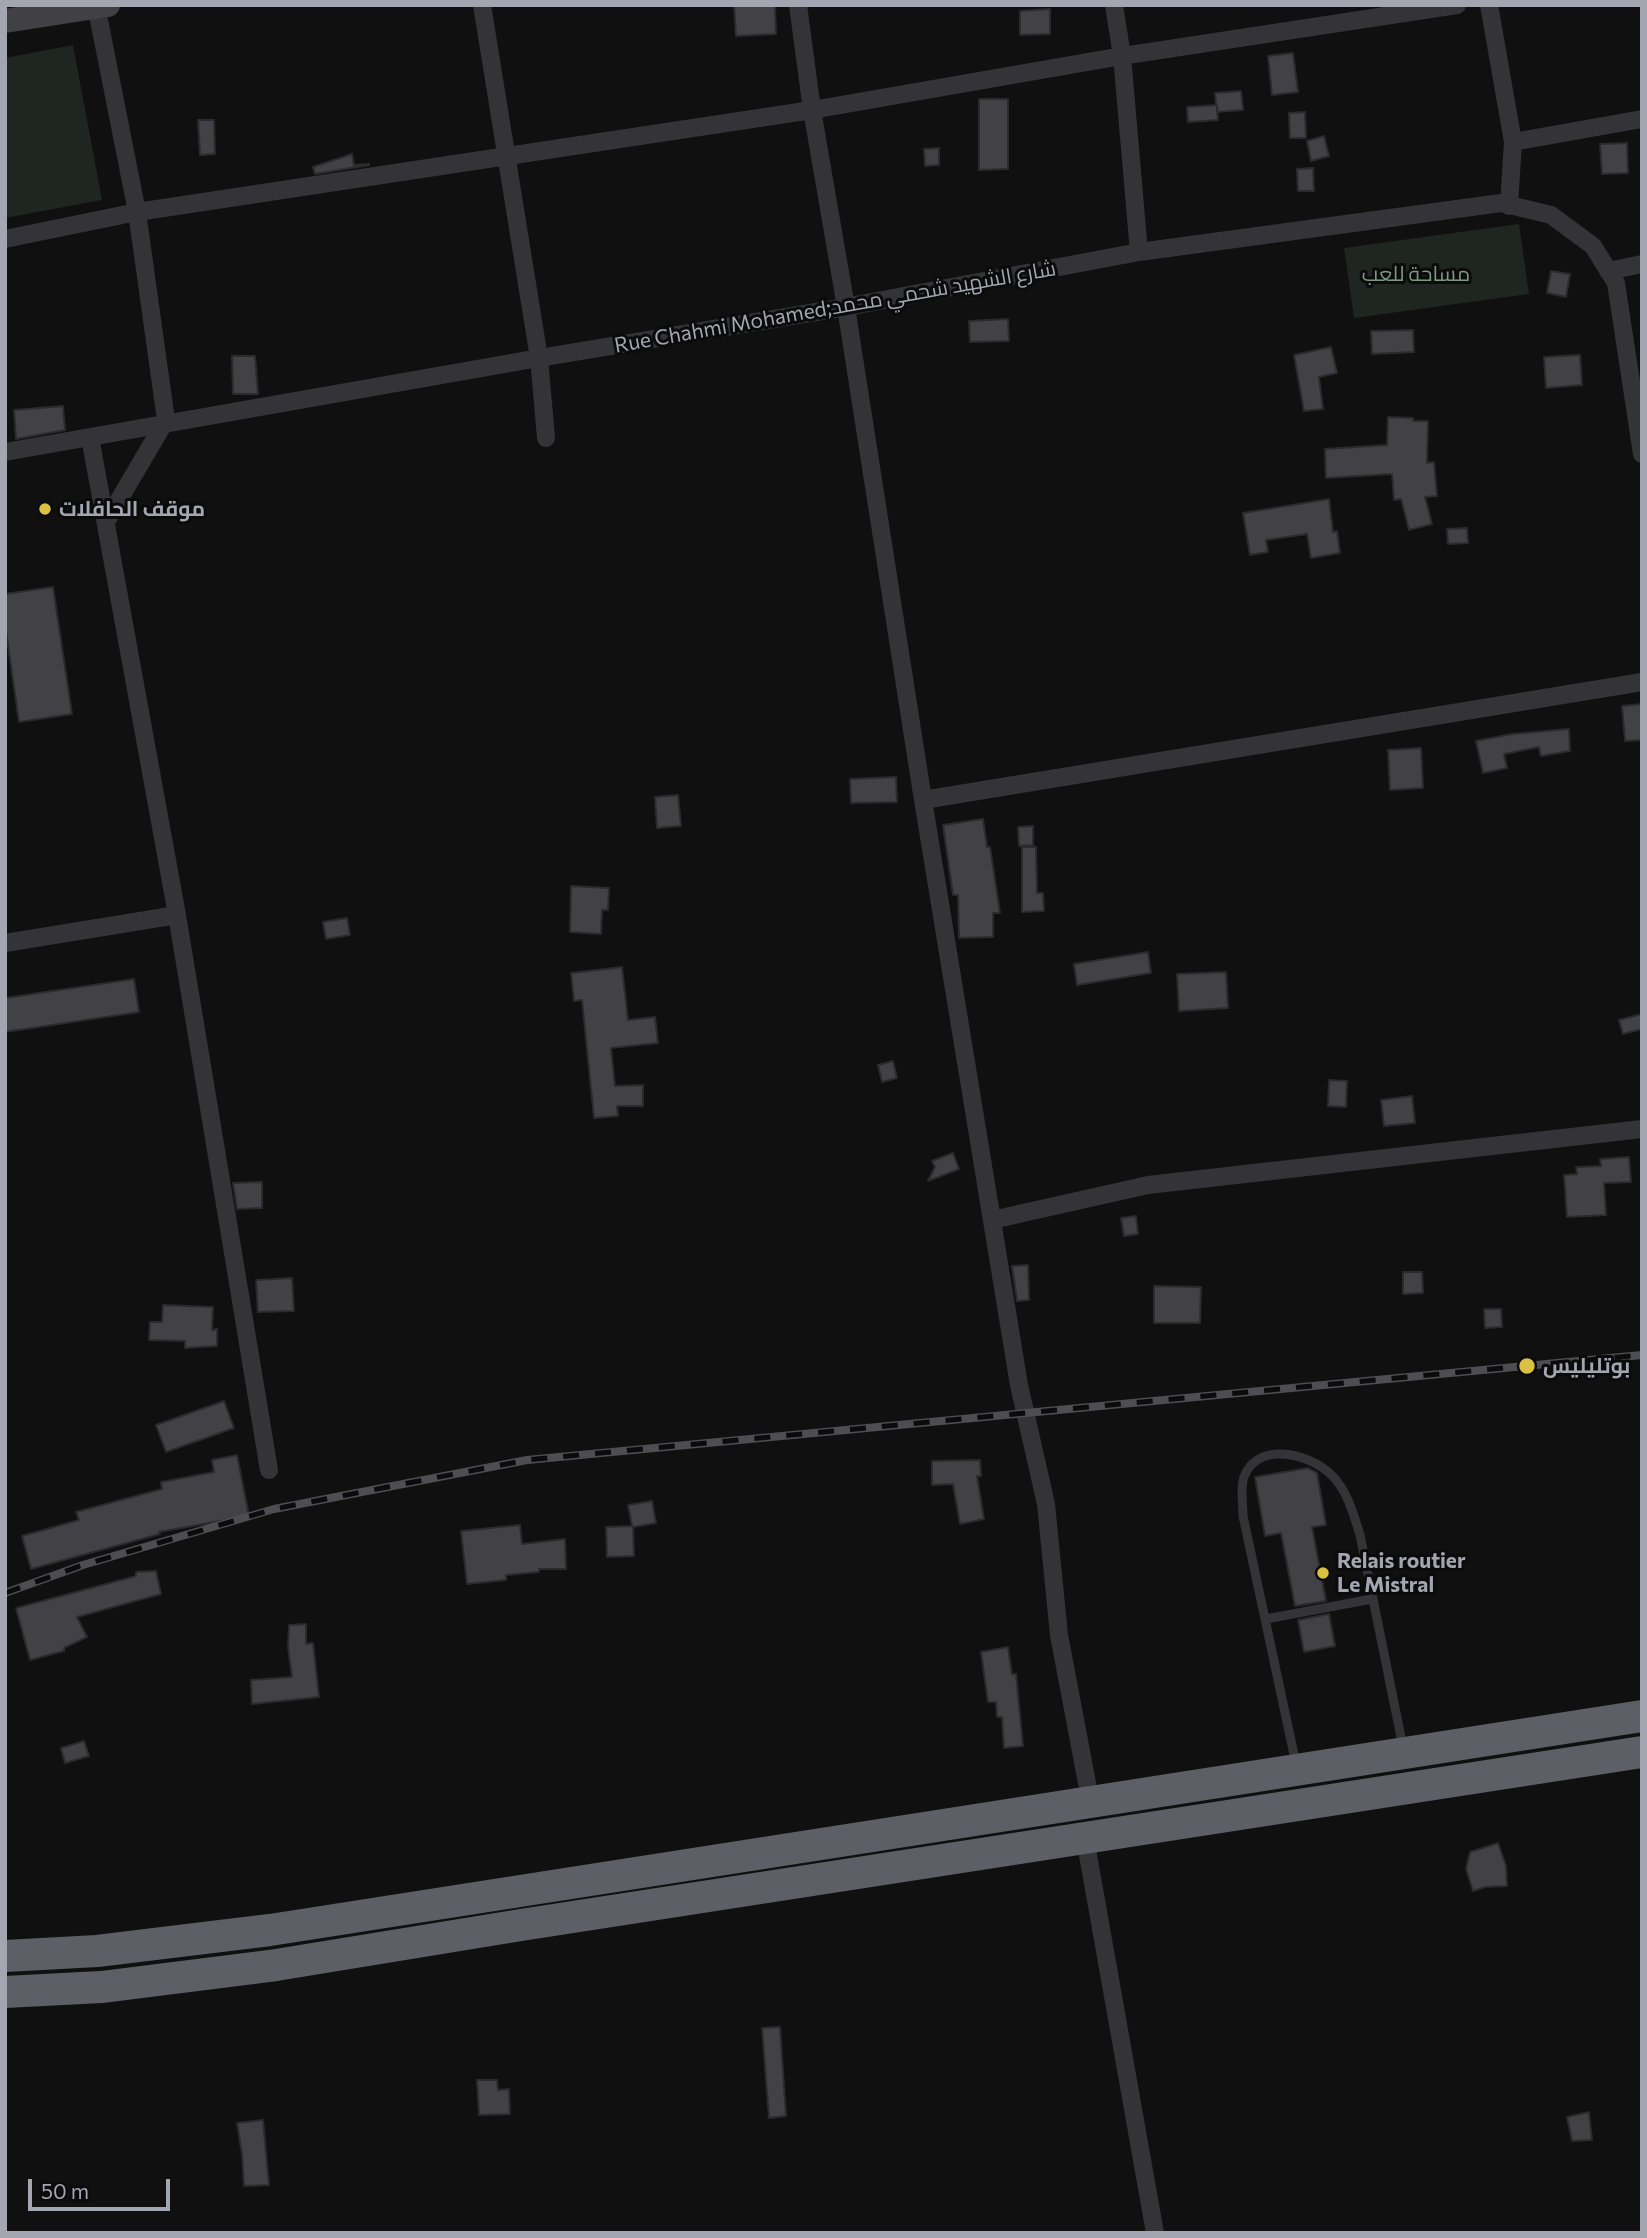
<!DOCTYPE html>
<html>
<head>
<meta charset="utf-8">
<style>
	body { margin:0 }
	#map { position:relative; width:1647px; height:2238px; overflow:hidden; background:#101011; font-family:Commissioner,sans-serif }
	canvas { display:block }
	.frame { position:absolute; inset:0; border:7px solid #a3a5b0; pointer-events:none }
	.scale { position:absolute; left:28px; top:2179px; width:142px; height:32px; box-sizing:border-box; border:4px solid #a3a5b0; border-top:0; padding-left:9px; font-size:21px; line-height:24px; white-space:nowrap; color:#a3a5b0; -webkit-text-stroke:5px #0b0b0c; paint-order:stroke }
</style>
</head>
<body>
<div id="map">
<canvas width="1647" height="2238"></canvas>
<div class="frame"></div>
<div class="scale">50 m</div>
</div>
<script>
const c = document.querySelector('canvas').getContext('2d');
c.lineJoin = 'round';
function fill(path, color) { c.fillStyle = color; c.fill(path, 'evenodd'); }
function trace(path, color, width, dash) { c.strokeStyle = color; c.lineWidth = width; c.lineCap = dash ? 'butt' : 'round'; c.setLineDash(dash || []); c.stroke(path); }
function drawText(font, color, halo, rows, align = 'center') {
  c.font = font + ' Commissioner,Cairo,sans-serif'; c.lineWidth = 6; c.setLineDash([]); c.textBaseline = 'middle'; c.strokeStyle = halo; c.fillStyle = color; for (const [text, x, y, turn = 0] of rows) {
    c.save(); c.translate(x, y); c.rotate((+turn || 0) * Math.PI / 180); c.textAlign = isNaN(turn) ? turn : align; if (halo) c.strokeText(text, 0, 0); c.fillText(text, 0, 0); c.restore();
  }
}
fill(new Path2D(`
	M73,45l29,155 -97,18v-160z
	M1519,224l10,70 -175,24 -10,-70z`), '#1f2521');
const building = new Path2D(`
	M734,5h41l1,29 -40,2z
	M1050,9v25l-30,1v-24z
	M1293,53l5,39 -26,3 -4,-39z
	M1241,91l2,19 -26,2v-7l1,15 -30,2 -1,-15 29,-2 -1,-12z
	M979,99h29v70l-29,1z
	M1305,112l1,26h-16l-1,-25z
	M198,120h16l1,34 -15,1z
	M1324,136l5,20 -18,5 -4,-20z
	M1627,143l1,30 -26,1 -2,-30z
	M939,148v17l-14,1 -1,-17z
	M352,154l2,11 15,-1v1l-54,9 -2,-7z
	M1313,168l1,23h-16l-1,-22z
	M1551,271l19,3 -4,23 -19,-4z
	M1008,319l1,22 -39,1 -1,-21z
	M1413,330l1,22 -42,2 -1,-23z
	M1331,347l6,26 -18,4 4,32 -19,2 -10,-56z
	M1580,355l2,30 -36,3 -2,-31z
	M232,356h23l3,38h-25z
	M63,406l2,24 -49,9 -2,-29z
	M1388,417l25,1v3h15l-1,42 7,-1 3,34 -12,1 7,27 -23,6 -8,-31 -7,1 -2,-26 -66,4 -1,-29 62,-4z
	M1329,499l4,33 4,-1 3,22 -29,5 -4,-24 -41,6 2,12 -18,3 -7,-42z
	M1467,528l1,15 -20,1 -1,-15z
	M53,587l19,127 -53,8 -14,-98v-30z
	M1642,704v36l-17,1 -3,-35z
	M1569,729l1,22 -29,5 -2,-9 -35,7 3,14 -24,5 -7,-32 36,-7z
	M1421,748l2,40 -33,2 -2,-40z
	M896,777l1,25 -46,1 -1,-24z
	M678,795l3,31 -24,2 -2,-31z
	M983,819l4,28h3l10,66h-7v24l-34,1 -1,-43h-5l-10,-70z
	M1033,826v19l-14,1 -1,-19z
	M1022,847h14l1,46h6l1,18 -22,1z
	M571,886l38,2 -1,22h-6l-1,24 -31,-2z
	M347,918l3,17 -24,4 -3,-17z
	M1148,952l3,21 -74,12 -3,-21z
	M622,967l6,53 27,-3 3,26 -47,5 4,38 28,-1v21h-26l1,10 -24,2 -12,-118 -8,1 -3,-28z
	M1226,972l2,36 -49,3 -2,-37z
	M134,979l5,33 -134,20v-34z
	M1642,1014v15l-19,5 -4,-14z
	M893,1061l4,17 -15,4 -4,-17z
	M1329,1080l18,1 -1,26 -18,-1z
	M1412,1096l3,27 -31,3 -3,-26z
	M953,1153l6,16 -31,12 7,-14 -3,-6z
	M1629,1157l2,25 -27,1 2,32 -39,2 -3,-42 13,-1 -1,-7 25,-1 -1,-7z
	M262,1182v26l-25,1 -4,-26z
	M1136,1216l2,18 -14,2 -3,-18z
	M1028,1265l1,35 -12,1 -5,-35z
	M1403,1272h19l1,21 -20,1z
	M292,1278l2,33 -36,1 -2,-32z
	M1154,1286l47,1 -1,36h-46z
	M163,1305l50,2 -1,23 5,-1v17l-32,2v-7l-36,-1 1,-18h12z
	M1484,1309h17l1,18 -17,1z
	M224,1401l10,27 -68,24 -10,-27z
	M237,1455l12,61 -90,16 1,2 -129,35 -9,-33 57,-16 -3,-8 86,-23 -1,-7 53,-10 -2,-12z
	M980,1460l1,16h-4l7,43 -24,5 -7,-40 -21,1v-24z
	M1308,1468l9,5 9,52 -14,2 14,74 -31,5 -14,-73 -16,3 -10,-59z
	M652,1501l4,22 -23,4 1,29 -27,1 -1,-30 26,-1 -4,-21z
	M520,1525l2,19 43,-5 1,30h-27v3l-33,3v5l-39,4 -6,-53z
	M156,1571l5,23 -84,23 10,20 -23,11v3l-34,9 -14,-52 120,-32v-4z
	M1329,1614l6,32 -31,6 -6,-32z
	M306,1624v20l7,-1 6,54 -67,7 -1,-24 41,-3 -4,-30 1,-22z
	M1008,1647l4,27h4l7,72 -19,2 -2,-31h-5l-1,-15h-8l-7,-50z
	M84,1741l5,15 -24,7 -4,-15z
	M1498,1843l8,23 1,20 -22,1 -12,4 -7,-22 4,-17z
	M780,2027l6,89 -17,2 -7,-90z
	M477,2080h20l1,10 11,-1 1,25 -31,1z
	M1589,2112l3,28 -20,1 -5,-24z
	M263,2120l6,65 -25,1 -2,-32 -5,-31z`);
fill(building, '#424246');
trace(building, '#2b2a2d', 2);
trace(new Path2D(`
	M1266,1619l106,-20
	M1296,1764l-53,-248c0,-11 -3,-28 1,-39 14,-39 73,-22 92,3 13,16 18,36 24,55l43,212`), '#343438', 9);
trace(new Path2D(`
	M96,5l41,207 29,208 -60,102
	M482,5l57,353 7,80
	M798,5l14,105 34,197 77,493 96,585 27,119 13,131 28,148
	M1114,5l8,51 17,196
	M1489,5l24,137 -4,64
	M1513,142l129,-23
	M5,239l132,-27 675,-102 310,-54 335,-51
	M1608,271l34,-7
	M90,437l87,478 92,555
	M5,452l534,-94 307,-51 293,-55 362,-49 50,12 42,31 23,37 26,171
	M923,800l719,-118
	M5,943l172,-28
	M992,1220l156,-35 494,-56
	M1085,1838l70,395`), '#343438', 18);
trace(new Path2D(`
	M5,21l103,-16`), '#404045', 24);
trace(new Path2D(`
	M5,1956l92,-5 173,-21 1372,-214
	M5,1992l96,-5 175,-22 245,-40 1121,-173`), '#5e5f66', 32);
const rail = new Path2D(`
	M5,1593l78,-28 191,-56 253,-49 1115,-105`);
trace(rail, '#4d4d52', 8);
trace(rail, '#0b0b0c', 5, [16]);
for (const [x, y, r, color] of [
	[45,509,7,"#d9c141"],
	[1527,1366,9,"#d9c141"],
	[1323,1573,7,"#d9c141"]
]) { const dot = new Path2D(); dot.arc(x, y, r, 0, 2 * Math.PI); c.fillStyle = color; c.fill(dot); trace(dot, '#0b0b0c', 2.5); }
drawText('21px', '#7c9983', '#0b0b0c', [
	["مساحة للعب",1416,274]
]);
drawText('21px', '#a3a5b0', '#0b0b0c', [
	["Rue Chahmi Mohamed;شارع الشهيد شحمي محمد",835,307,-10]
]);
drawText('bold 21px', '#a3a5b0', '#0b0b0c', [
	["موقف الحافلات",59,509],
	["بوتليليس",1543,1366],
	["Relais routier",1337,1561],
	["Le Mistral",1337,1585]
], 'left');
</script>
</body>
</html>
